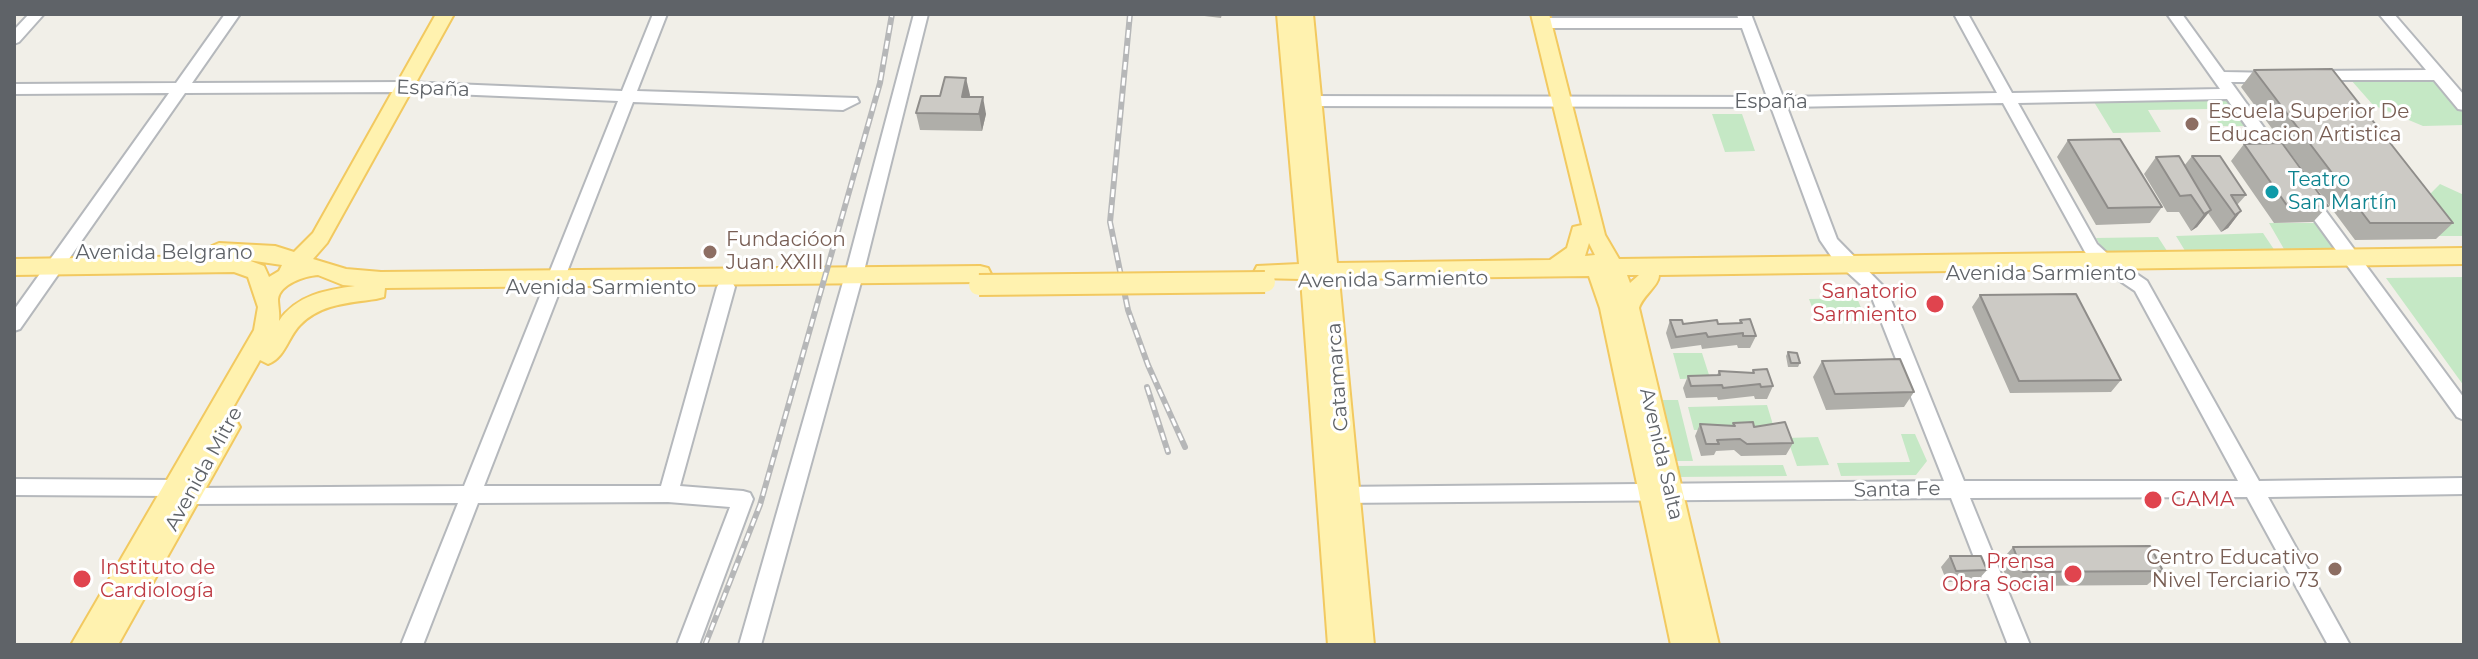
<!DOCTYPE html>
<html>
<head>
<meta charset="utf-8">
<style>
	body { margin:0 }
	#map { position:relative; width:2478px; height:659px; overflow:hidden; background:#f1efe8; font-family:Montserrat,sans-serif }
	canvas { display:block }
	.frame { position:absolute; inset:0; border:16px solid #5f6368; pointer-events:none }
</style>
</head>
<body>
<div id="map">
<canvas width="2478" height="659"></canvas>
<div class="frame"></div>
</div>
<script>
const c = document.querySelector('canvas').getContext('2d');
c.lineJoin = 'round';
function fill(path, color) { c.fillStyle = color; c.fill(path, 'evenodd'); }
function trace(path, color, width, dash) { c.strokeStyle = color; c.lineWidth = width; c.lineCap = dash ? 'butt' : 'round'; c.setLineDash(dash || []); c.stroke(path); }
function drawText(font, color, halo, rows, align = 'center') {
  c.font = font + ' Montserrat,sans-serif'; c.lineWidth = 6; c.setLineDash([]); c.textBaseline = 'middle'; c.strokeStyle = halo; c.fillStyle = color; for (const [text, x, y, turn = 0] of rows) {
    c.save(); c.translate(x, y); c.rotate((+turn || 0) * Math.PI / 180); c.textAlign = isNaN(turn) ? turn : align; if (halo) c.strokeText(text, 0, 0); c.fillText(text, 0, 0); c.restore();
  }
}
fill(new Path2D(`
	M2351,80h84l29,34v11l-41,1 -50,-21z
	M2230,99l19,27h-28l-13,-17 -60,1 13,22 -48,1 -19,-31z
	M1712,114h30l13,37 -30,1z
	M2440,184l24,11v41h-26l-8,-42z
	M2269,223h51l31,35 -63,-2z
	M2263,233l12,18 -88,3 -11,-18z
	M2158,237l11,17 -63,1 -10,-17z
	M2464,277v109l-78,-108z
	M1857,298l10,24 -49,1 -9,-24z
	M1673,353h29l8,25 -30,1z
	M1661,400h17l15,61h-18z
	M1767,405l7,23 -80,2 -6,-23z
	M1901,434h14l12,27 -11,14 -75,1 -4,-13 73,-1z
	M1818,437l11,28 -32,1 -10,-28z
	M1783,465l4,11 -110,1 -2,-11z`), '#c5e8c5');
const minor = new Path2D(`
	M29,14h15l-25,28 -5,2v-14z
	M225,14h15l-48,69 213,-1 217,9 31,-77h14l-30,77 220,7 2,4 -16,8 -210,-8 -149,384h177l56,-199 3,-5h12l3,5 -55,199 63,5 7,2 3,6 -54,146h-22l53,-138 -62,-5 -190,1 -55,142h-22l57,-142 -269,1 -17,-8 -158,-1v-16l161,1 17,8 272,-2 154,-385 -213,-9 -220,1 -165,236 -6,2v-21l155,-217 -155,1v-10l162,-1z
	M914,14h14l-65,261 -102,370h-22l106,-370z
	M1737,14h14l32,83 214,-4 -43,-79h14l44,79 208,-4 -53,-75h15l42,58 54,1 3,4 -8,5h-42l57,79 -8,6 -6,-2 -47,-66 -209,4 79,141 13,12 37,25 112,200 205,-3v16l-196,3 82,148h-22l-81,-148 -277,1 60,147h-22l-57,-147 -615,5 -7,-2 -3,-6 3,-6 7,-2 608,-6 -74,-188 -37,-34 -13,-19 -49,-133 -473,-1 -8,-5 8,-5 469,1 -25,-69h-200l-7,-5 7,-5h196zM2003,103l82,149 13,14 37,25 103,190h-274l-77,-191 -50,-51 -50,-132z
	M2379,14h15l70,81v15l-6,-1 -24,-29h-125l-3,-4 8,-5 112,-1z
	M2305,189l6,2 153,207v22l-7,-3 -158,-218 -2,-4 2,-4z`);
const major = new Path2D(`
	M436,14h18l-127,229 -14,16 33,10 35,3 599,-6 8,2 3,6 -3,6 -8,2 -595,6 -1,9 -8,2c-28,4 -56,5 -76,26 -12,12 -15,33 -32,39l-8,-4 -33,58 9,2 4,7 -122,218h-47l183,-315 4,-23 -10,-30 -14,-5 -220,3v-16l198,-3 -3,-5 3,-5 7,-3 56,3 19,6 19,-19zM248,260l34,5 -3,6 -10,6 -5,-11zM318,275l25,10 12,1c-29,4 -59,9 -76,35 1,-8 -1,-15 -1,-22 2,-15 27,-23 40,-24z
	M1277,14h18l1,6 -1,-6h18l24,249 213,-3 17,-12 6,-21 9,-2 -51,-211h18l56,221 14,24 845,-11v16l-805,11c0,11 -16,20 -20,33l80,337h-48l-71,-337 -11,-32 -250,3 35,366h-46l-27,-366 -44,-1 -3,-6 3,-6 42,-2zM1589,243l6,12 -10,1zM1627,275h12l-9,8z`);
trace(minor, '#b5b8bc', 4);
trace(major, '#f2c960', 4);
fill(minor, '#fff');
fill(major, '#fff2af');
const rail = new Path2D(`
	M1130,14l-20,208 18,88 20,55 37,82
	M1147,387l21,65
	M705,645l55,-140 120,-422 12,-69`);
trace(rail, '#b6b7b8', 6);
trace(rail, '#fff', 3, [8]);
const majorBridge = new Path2D(`
	M979,285l286,-3`);
trace(majorBridge, '#f2c960', 24, []);
trace(majorBridge, '#fff2af', 20);
fill(new Path2D(`
	M1188,14h34l-1,4z
	M2254,70l199,153 -17,16 -81,1 -114,-153z
	M970,95l-1,2 17,17 -4,17 -62,-1 -4,-17 24,-17z
	M2068,140l94,67 -12,16 -54,2 -39,-68z
	M2244,144l84,62 -15,16 -39,1 -43,-62z
	M2192,156l54,39 -9,10 4,6 -13,17 -7,4 -13,-19 -11,14 -6,4 -12,-19h-12l-23,-38 12,-17 28,9z
	M1980,295l141,85 -10,12 -101,1 -38,-86z
	M1670,320l13,4 56,-1 1,-3 16,16 -6,12h-12l-1,-3 -35,4 -1,-4 -30,4 -5,-16z
	M1788,352l12,11 -2,4h-10l-2,-11z
	M1822,361l92,31 -10,15 -78,3 -13,-33z
	M1753,370l20,16 -6,13h-12l-1,-3 -36,4 -1,-3 -31,1 -3,-10 5,-12 29,-1 2,-4 33,2z
	M1733,423l21,4 39,16 -7,12 -45,1 -7,-6 -18,1 -2,4 -13,1 -6,-20 5,-12 32,2z
	M2013,547l150,24 -16,14 -137,1 -10,-24z
	M1950,556l37,14 -10,11 -30,1 -6,-15z`), '#afaea9');
fill(new Path2D(`
	M966,78l4,17 -5,19 -3,-17z
	M983,97l3,17 -4,17 -3,-17z
	M2211,210l-14,17 -6,4 13,-17z
	M2241,211l-13,17 -7,4 14,-17z`), '#8f8d8a');
const building = new Path2D(`
	M2332,69l121,154h-83l-116,-153z
	M945,77l21,1 -4,19h21l-4,17 -63,-1 5,-17h19z
	M2120,139l42,68 -54,1 -40,-68z
	M2282,143l46,63 -40,1 -44,-63z
	M2179,156l32,54 -7,4 -13,-19 -11,1 -24,-39z
	M2192,156h28l26,39h-15l10,16 -6,4z
	M2076,294l45,86 -102,1 -39,-86z
	M1750,319l6,17h-13v-3l-35,4 -2,-4 -30,4 -6,-17h12l1,4 34,-4 1,4 24,-1 -2,-3z
	M1788,352l9,1 3,10h-9z
	M1900,359l14,33 -79,2 -13,-33z
	M1767,369l6,17 -12,1 -1,-3 -37,4 -1,-3 -31,1 -3,-10 32,-1 -1,-4 35,2 -1,-3z
	M1753,422l1,5 31,-5 8,21 -46,1 -7,-5 -23,1 2,4h-13l-6,-20 35,2 -2,-3z
	M2150,546l13,25 -140,1 -10,-25z
	M1950,556h31l6,14 -31,1z`);
fill(building, '#cccac5');
trace(building, '#8f8d8a', 2);
for (const [x, y, r, color] of [
	[2192,124,8,"#8d6e63"],
	[2272,192,8,"#0f9aa8"],
	[710,252,8,"#8d6e63"],
	[1935,304,10,"#e0444e"],
	[2153,500,10,"#e0444e"],
	[2335,569,8,"#8d6e63"],
	[2073,574,10,"#e0444e"],
	[82,579,10,"#e0444e"]
]) { const dot = new Path2D(); dot.arc(x, y, r, 0, 2 * Math.PI); c.fillStyle = color; c.fill(dot); trace(dot, '#fff', 3); }
drawText('20px', '#5f6368', '#fff', [
	["España",433,89,2],
	["España",1771,102],
	["Avenida Belgrano",164,253],
	["Avenida Sarmiento",2041,274],
	["Avenida Sarmiento",1393,280,-1],
	["Avenida Sarmiento",601,288],
	["Catamarca",1338,377,-94],
	["Avenida Salta",1661,454,77],
	["Avenida Mitre",204,469,-61],
	["Santa Fe",1897,490,-1]
]);
drawText('20px', '#785e54', '#fff', [
	["Escuela Superior De",2208,112],
	["Educacion Artistica",2208,135],
	["Fundacióon",726,240],
	["Juan XXIII",726,263],
	["Centro Educativo",2319,558,"right"],
	["Nivel Terciario 73",2319,581,"right"]
], 'left');
drawText('20px', '#0d838f', '#fff', [
	["Teatro",2288,180],
	["San Martín",2288,203]
], 'left');
drawText('20px', '#be3a42', '#fff', [
	["Sanatorio",1917,292],
	["Sarmiento",1917,315],
	["GAMA",2171,500,"left"],
	["Prensa",2055,562],
	["Obra Social",2055,585],
	["Instituto de",100,568,"left"],
	["Cardiología",100,591,"left"]
], 'right');
</script>
</body>
</html>
